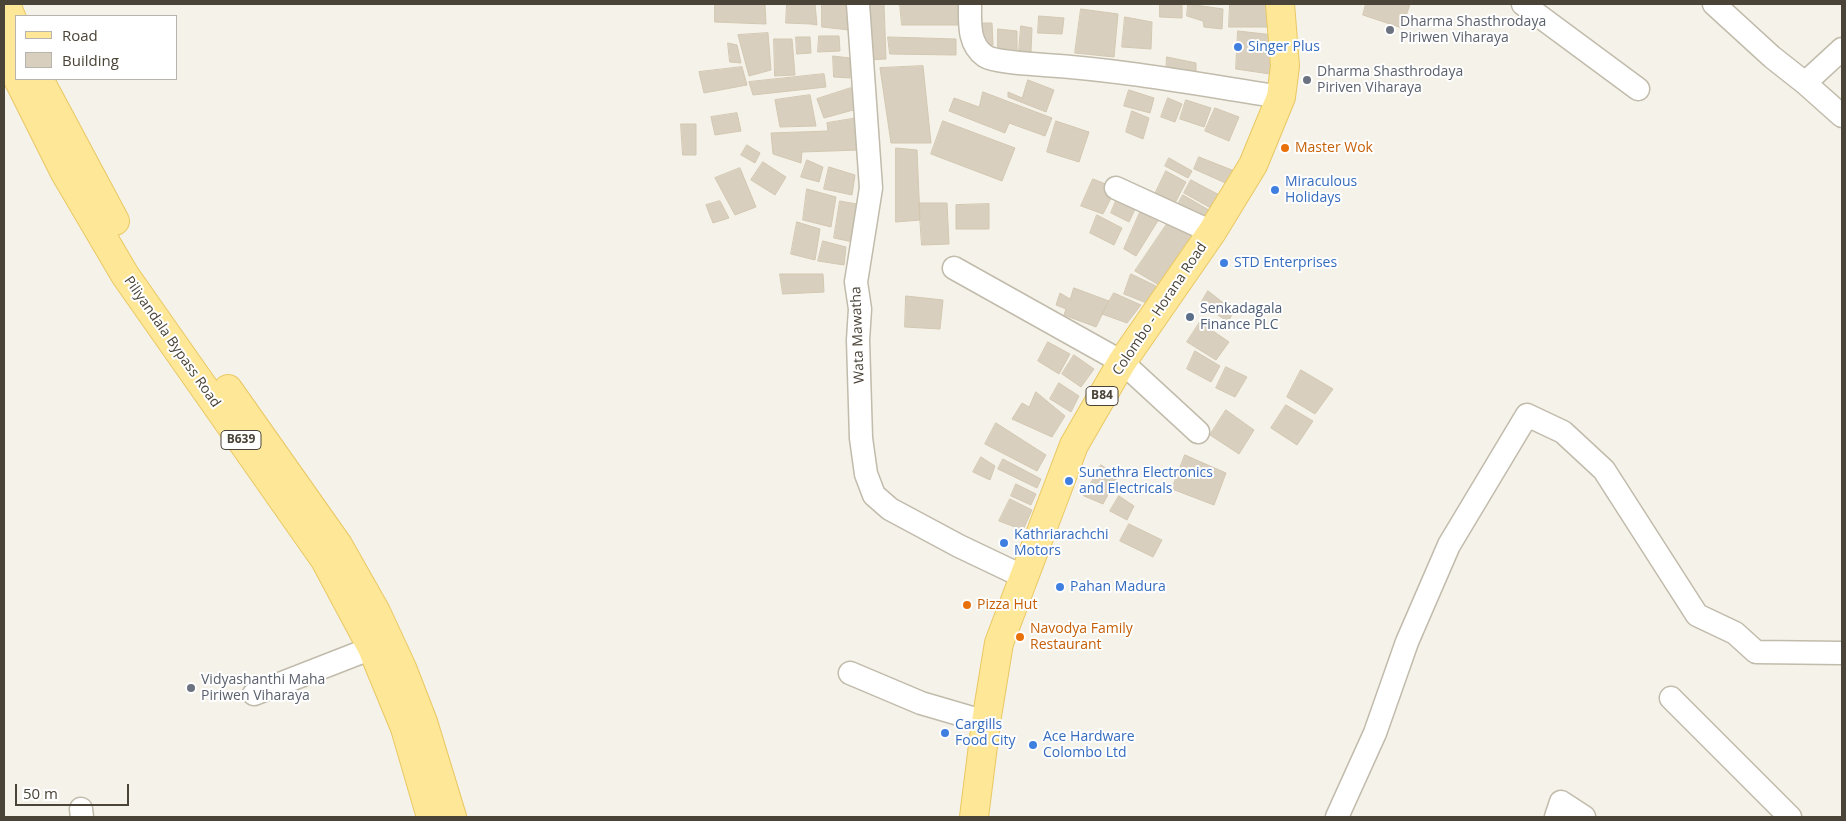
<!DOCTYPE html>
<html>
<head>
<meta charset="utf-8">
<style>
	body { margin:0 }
	#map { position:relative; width:1846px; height:821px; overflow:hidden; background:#f5f2e9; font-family:"Open Sans",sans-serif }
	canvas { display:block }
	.frame { position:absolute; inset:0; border:5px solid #4a4337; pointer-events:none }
	.legend { position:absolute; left:15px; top:15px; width:162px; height:65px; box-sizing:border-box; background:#fff; border:1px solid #b7b4af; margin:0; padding:6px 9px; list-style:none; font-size:15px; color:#4a4337 }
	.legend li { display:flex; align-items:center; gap:10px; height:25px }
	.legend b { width:25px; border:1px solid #b7b4af }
	.scale { position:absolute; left:15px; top:784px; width:114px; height:22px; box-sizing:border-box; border:2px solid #4a4337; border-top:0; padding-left:6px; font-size:15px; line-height:18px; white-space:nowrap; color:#4a4337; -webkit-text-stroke:4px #fff; paint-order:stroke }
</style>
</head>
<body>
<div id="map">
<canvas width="1846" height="821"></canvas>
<div class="frame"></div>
<ul class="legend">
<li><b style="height:6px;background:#ffe798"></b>Road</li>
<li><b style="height:14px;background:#d8cfbe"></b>Building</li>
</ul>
<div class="scale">50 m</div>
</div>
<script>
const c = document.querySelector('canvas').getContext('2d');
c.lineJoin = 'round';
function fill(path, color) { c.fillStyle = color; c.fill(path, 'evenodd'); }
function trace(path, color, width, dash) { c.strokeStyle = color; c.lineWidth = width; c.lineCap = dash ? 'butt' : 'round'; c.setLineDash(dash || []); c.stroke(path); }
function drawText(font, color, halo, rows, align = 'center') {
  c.font = font + ' "Open Sans",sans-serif'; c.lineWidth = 4; c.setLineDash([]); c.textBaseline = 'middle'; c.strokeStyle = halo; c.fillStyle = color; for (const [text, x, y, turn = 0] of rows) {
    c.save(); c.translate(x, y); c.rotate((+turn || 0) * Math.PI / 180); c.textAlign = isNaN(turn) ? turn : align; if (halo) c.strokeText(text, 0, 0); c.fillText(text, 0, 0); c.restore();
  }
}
const building = new Path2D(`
	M715,4h50l1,20 -51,-2z
	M787,4h28l2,21 -6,-1 -25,-1z
	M822,4h25l2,26 -27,-3z
	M866,4h18l2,55 -20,1z
	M900,4h60l1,21h-59z
	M1160,4h22v14l-22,-1z
	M1188,4l35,5 -1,20 -18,-2 -1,-6 -16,-5z
	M1230,4h37l3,23h-41z
	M1366,4h44l-8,24 -39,-13z
	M1081,9l37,5 -4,43 -39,-4z
	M1039,16l25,2 -2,16 -24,-1z
	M1125,17l27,5 -1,27 -29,-2z
	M982,23h10l1,22h-11z
	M1021,26l11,2 -1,24 -12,-1z
	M998,29l19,2v23l-19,-2z
	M1238,31l36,4 -4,39 -34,-5z
	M768,33l3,37 -22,6 -11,-41z
	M819,36h20l1,15 -22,1z
	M796,37h14l1,16 -14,1z
	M888,37l68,2v16l-66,-1z
	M774,39h18l3,36 -20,1z
	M728,43l9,2 4,18 -11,-1z
	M833,56l17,2v20l-16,-1z
	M1167,57l29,6v13l-30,-4z
	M923,66l8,77h-40l-11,-75z
	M742,67l5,18 -43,8 -5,-21z
	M824,74l2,13 -73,8 -4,-13z
	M1028,80l26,10 -8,22 -38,-15v-5l14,6z
	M851,88l6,21 -33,9 -7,-19z
	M1129,90l25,8 -4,15 -26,-7z
	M983,92l69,26 -7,18 -36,-13 -4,10 -56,-22 5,-13 25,9z
	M810,95l6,31 -36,1 -5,-27z
	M1168,98l14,6 -7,18 -14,-5z
	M1186,100l25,8 -7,19 -24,-8z
	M1215,108l24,9 -10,24 -24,-10z
	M1132,111l17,7 -6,21 -17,-7z
	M737,113l4,18 -26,4 -4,-18z
	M858,118l1,32 -57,2 -1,11 -28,-9 -2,-21 57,-2 -1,-8z
	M943,121l72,27 -13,33 -71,-27z
	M1056,121l33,11 -10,30 -32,-10z
	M681,124h15v31h-13z
	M747,145l13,8 -5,10 -14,-8z
	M896,148l21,2 3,70 -24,2z
	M1199,157l38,15 -7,13 -36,-16z
	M1169,158l23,13 -4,7 -23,-12z
	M807,160l16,7 -4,15 -18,-5z
	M763,162l23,15 -11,18 -24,-15z
	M829,167l26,8 -3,20 -28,-6z
	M740,168l16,39 -21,8 -20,-37z
	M1166,171l20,11 -11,21 -20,-9z
	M1093,179l23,9 -13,26 -22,-8z
	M1191,180l34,18 -9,13 -32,-18z
	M807,189l29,8 -5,30 -28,-7z
	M1183,195l31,18 -6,10 -33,-14z
	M1118,196l19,9 -8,17 -18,-9z
	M720,201l9,17 -16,5 -7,-18z
	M840,201l22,4 -9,37 -19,-4z
	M919,203h28l2,41 -27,1z
	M989,204v25h-33v-24z
	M1141,210l18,9 -23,37 -12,-7z
	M1097,215l25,13 -8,17 -24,-12z
	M1169,221l24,15 -34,49 -24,-14z
	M797,222l23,7 -5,31 -24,-6z
	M823,241l23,6 -2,18 -26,-4z
	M780,274h43l1,18 -41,2z
	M1131,274l25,12 -7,18 -25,-10z
	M1074,288l35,13 -13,26 -32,-12 2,-6 -10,-4 4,-12 10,6z
	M1208,291l26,20 -6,11 -27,-19z
	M1114,293l27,12 -14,18 -25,-9z
	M906,296l37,4 -3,29 -35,-2z
	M1200,322l29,20 -13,18 -29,-18z
	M1048,342l22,12 -11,20 -21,-13z
	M1195,351l25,15 -9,16 -24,-13z
	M1074,355l20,14 -13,18 -19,-13z
	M1226,367l21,10 -12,20 -19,-9z
	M1301,370l32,19 -18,25 -28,-17z
	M1059,383l20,13 -8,16 -21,-13z
	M1036,392l29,24 -13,21 -40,-18 10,-16 7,4z
	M1286,405l27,16 -16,24 -26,-17z
	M1226,410l28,20 -15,24 -29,-19z
	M996,423l50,32 -9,16 -52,-27z
	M1185,455l41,18 -12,32 -42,-16z
	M981,457l14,9 -5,14 -17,-8z
	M1003,459l38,20 -4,9 -39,-19z
	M1101,465l17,11 -15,28 -19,-8z
	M1016,484l20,10 -5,11 -20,-9z
	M1119,496l15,10 -7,14 -17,-9z
	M1010,499l22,11 -9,20 -24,-9z
	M1129,524l33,16 -9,17 -33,-16z`);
fill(building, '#d8cfbe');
trace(building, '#d3c7b1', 1);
const minor = new Path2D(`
	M858,4l13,184 -15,94 4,27 -2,31 3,98 5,36 8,21 16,14 69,37 65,31
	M970,4c0,19 -2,40 15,52 9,6 47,8 59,9 80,5 159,20 237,32
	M1523,4l115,85
	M1714,4l58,53 33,26 37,33
	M1805,83l37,-34
	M1116,188l96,44
	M954,268l168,94 76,70
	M850,673l71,30 65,19
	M254,694l118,-46
	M1671,698l119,119
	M81,809l1,8
	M1337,817l38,-84 32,-91 42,-97 78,-130 36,17 41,38 93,145 38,18 21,19 86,1
	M1556,817l5,-15 23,15`);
const major = new Path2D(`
	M6,4l10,25
	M4,51l12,25
	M18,79l47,94 60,102 200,285 47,88 33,80 26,89
	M39,79l76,142
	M228,389l110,156 38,67 26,56 21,54 29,95
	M974,817l12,-95 13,-79 75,-198 48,-83 90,-130 41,-67 28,-68 4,-31 -5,-62`);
trace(minor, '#c1bbab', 25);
trace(major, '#e9c863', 30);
trace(minor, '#fff', 22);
trace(major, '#ffe798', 28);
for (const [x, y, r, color] of [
	[1390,30,5,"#6b7280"],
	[1238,47,5,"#3f7fe0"],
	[1307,80,5,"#6b7280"],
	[1285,148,5,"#e8710a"],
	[1275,190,5,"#3f7fe0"],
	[1224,263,5,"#3f7fe0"],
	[1190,317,5,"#5c6f8a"],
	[1069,481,5,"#3f7fe0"],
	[1004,543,5,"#3f7fe0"],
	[1060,587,5,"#3f7fe0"],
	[967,605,5,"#e8710a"],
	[1020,637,5,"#e8710a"],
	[191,688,5,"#6b7280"],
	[945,733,5,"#3f7fe0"],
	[1033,745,5,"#3f7fe0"]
]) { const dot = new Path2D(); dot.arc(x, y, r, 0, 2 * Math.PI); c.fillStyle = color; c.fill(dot); trace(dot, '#fff', 2); }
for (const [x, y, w] of [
	[1102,396,32],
	[241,440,40]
]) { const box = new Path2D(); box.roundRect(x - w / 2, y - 9.5, w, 19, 4); c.fillStyle = '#fff'; c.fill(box); trace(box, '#4a4337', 1); }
drawText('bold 12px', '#4a4337', null, [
	["B84",1102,396],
	["B639",241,440]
]);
drawText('14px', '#5b616d', '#fff', [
	["Dharma Shasthrodaya",1400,22],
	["Piriwen Viharaya",1400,38],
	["Dharma Shasthrodaya",1317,72],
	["Piriven Viharaya",1317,88],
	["Vidyashanthi Maha",201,680],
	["Piriwen Viharaya",201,696]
], 'left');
drawText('14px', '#366cbe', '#fff', [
	["Singer Plus",1248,47],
	["Miraculous",1285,182],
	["Holidays",1285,198],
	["STD Enterprises",1234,263],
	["Sunethra Electronics",1079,473],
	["and Electricals",1079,489],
	["Kathriarachchi",1014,535],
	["Motors",1014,551],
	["Pahan Madura",1070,587],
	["Cargills",955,725],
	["Food City",955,741],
	["Ace Hardware",1043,737],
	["Colombo Ltd",1043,753]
], 'left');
drawText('14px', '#c56008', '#fff', [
	["Master Wok",1295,148],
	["Pizza Hut",977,605],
	["Navodya Family",1030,629],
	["Restaurant",1030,645]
], 'left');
drawText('14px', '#4a4337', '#fff', [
	["Colombo - Horana Road",1160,309,-56],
	["Wata Mawatha",858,335,-92],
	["Piliyandala Bypass Road",172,342,55]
]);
drawText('14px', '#4e5e75', '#fff', [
	["Senkadagala",1200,309],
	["Finance PLC",1200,325]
], 'left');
</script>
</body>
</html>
